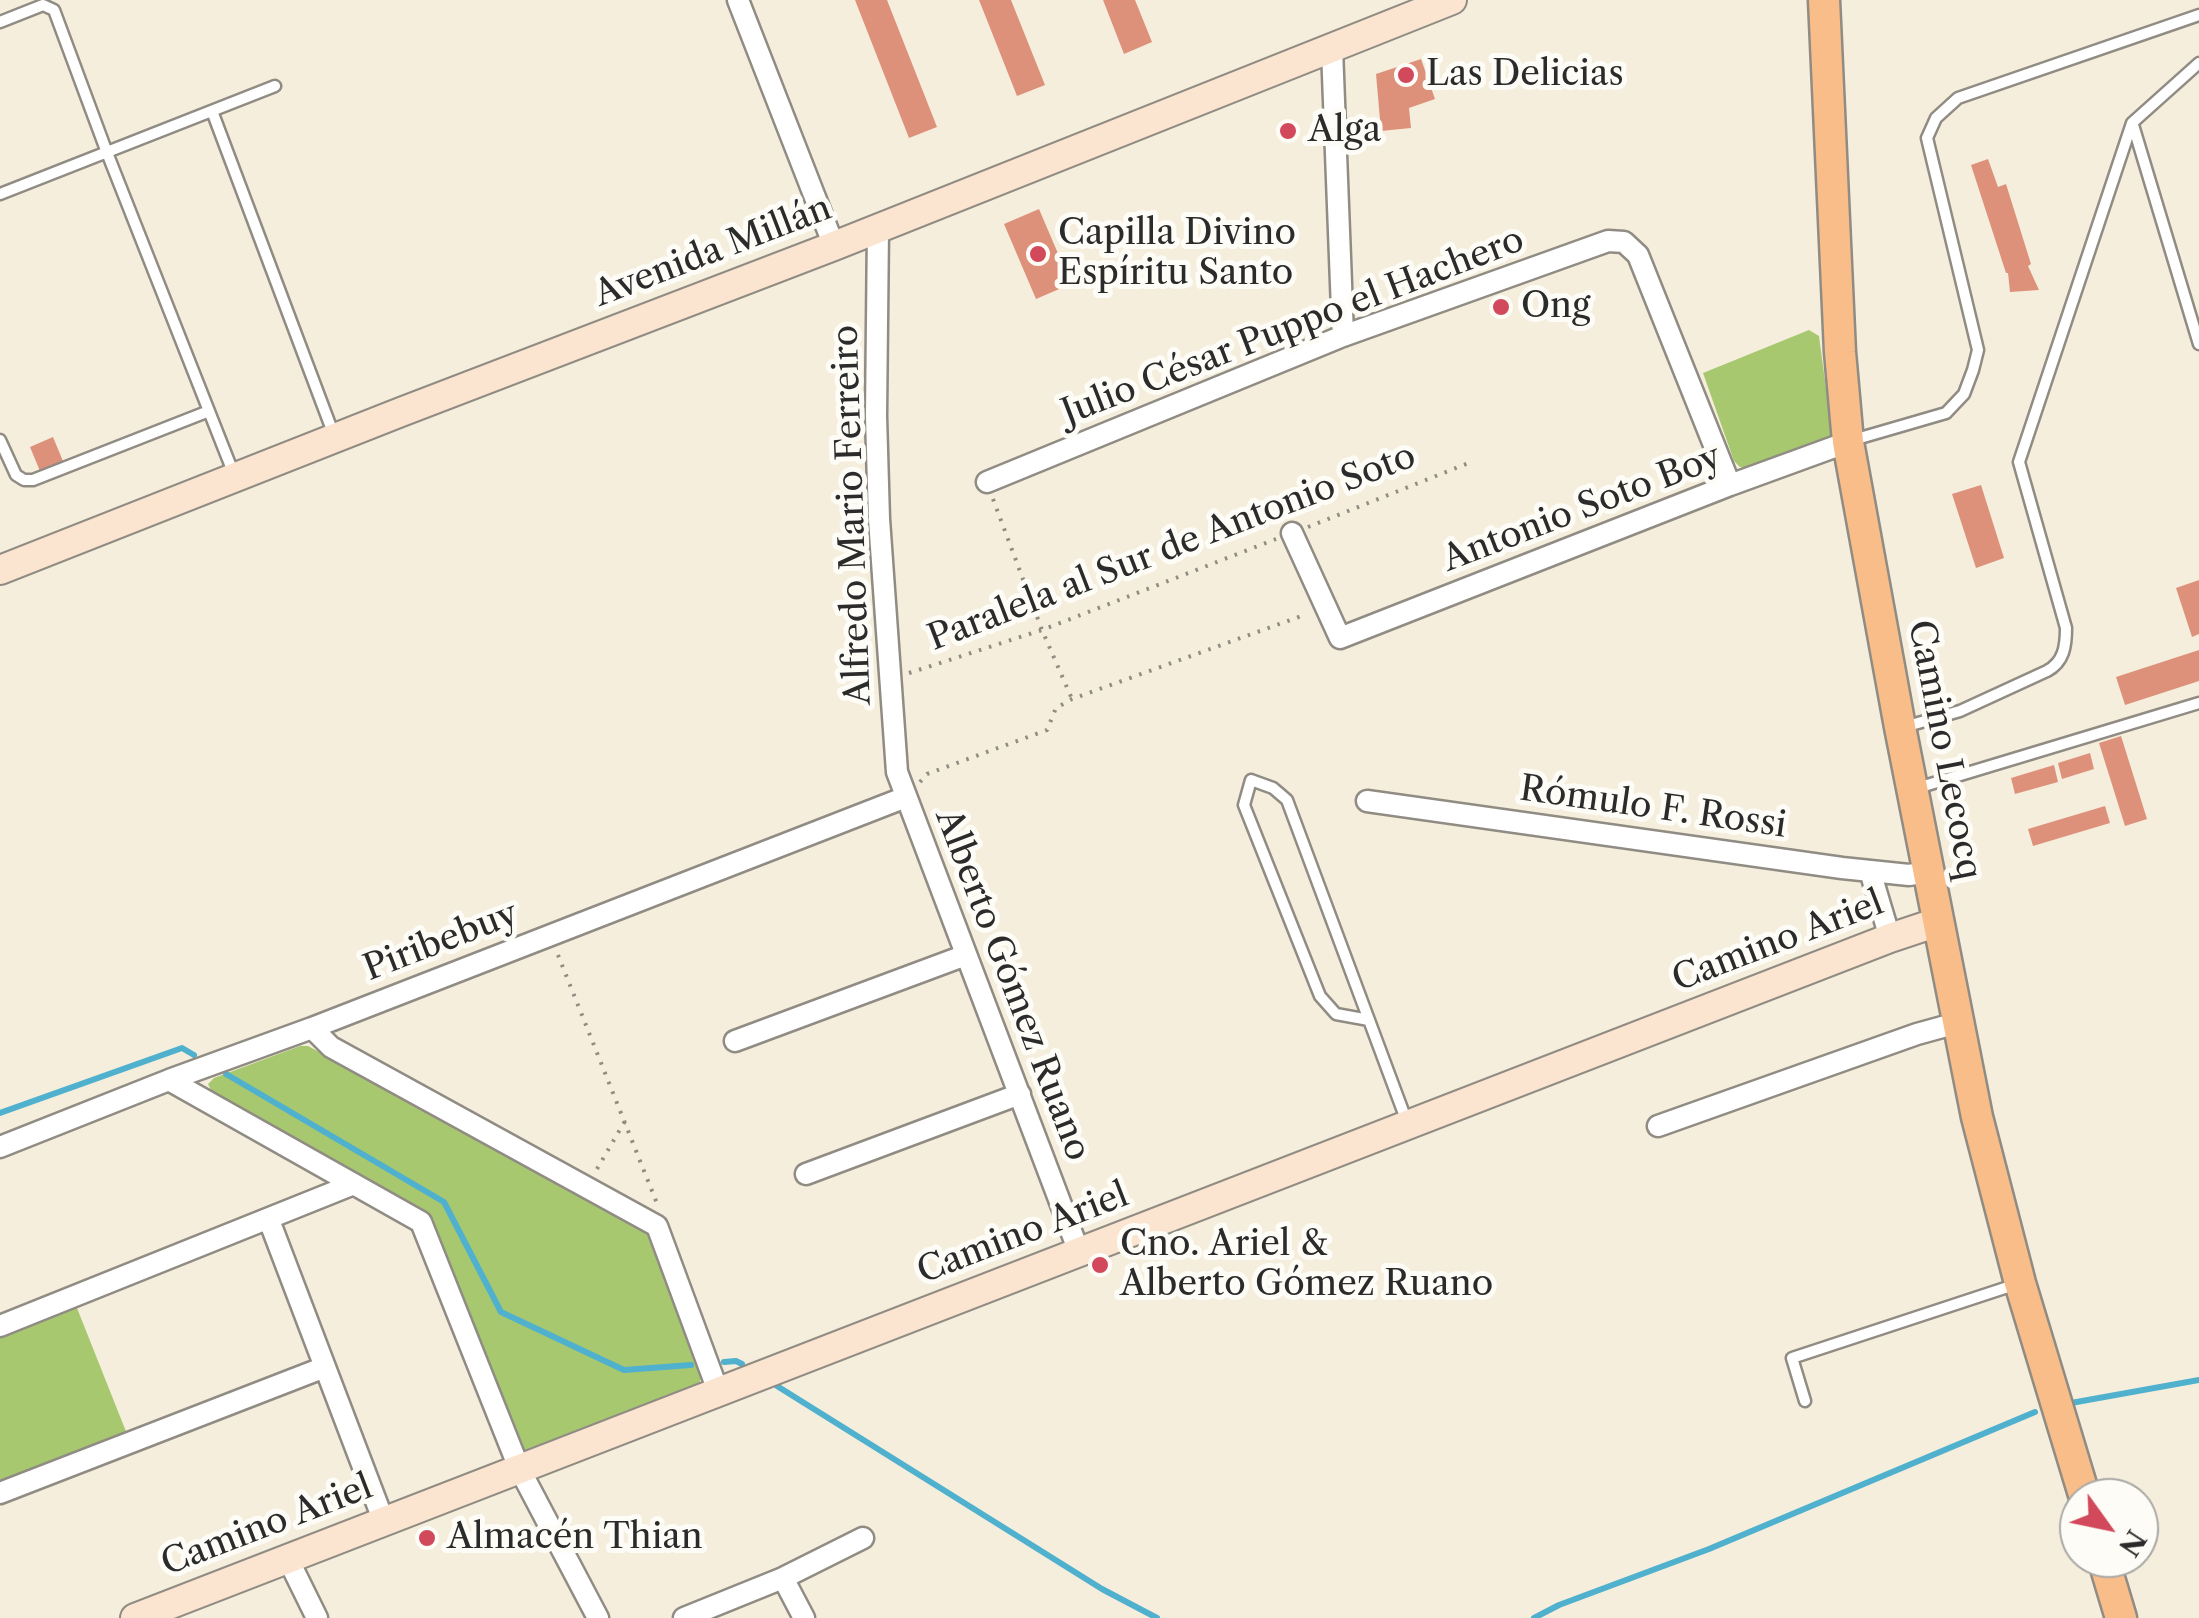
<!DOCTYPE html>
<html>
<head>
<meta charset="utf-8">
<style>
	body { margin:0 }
	#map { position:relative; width:2199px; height:1618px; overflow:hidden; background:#f6eedc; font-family:"Libre Caslon Text",serif }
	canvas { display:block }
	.north { position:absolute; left:2059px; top:1478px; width:100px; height:100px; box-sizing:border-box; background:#fdfcf7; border:2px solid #a9a8a5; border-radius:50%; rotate:123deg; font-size:28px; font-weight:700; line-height:40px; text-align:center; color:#2b2b2b }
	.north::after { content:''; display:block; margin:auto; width:35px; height:45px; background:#d1495b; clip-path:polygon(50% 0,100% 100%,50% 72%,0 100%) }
</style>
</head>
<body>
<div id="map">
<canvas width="2199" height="1618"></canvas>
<div class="north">N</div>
</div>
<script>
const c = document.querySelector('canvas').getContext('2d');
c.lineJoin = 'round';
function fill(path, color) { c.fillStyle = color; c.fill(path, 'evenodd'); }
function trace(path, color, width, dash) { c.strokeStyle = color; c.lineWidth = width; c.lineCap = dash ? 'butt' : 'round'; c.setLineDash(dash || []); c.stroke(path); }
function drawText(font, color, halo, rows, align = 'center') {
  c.font = font + ' "Libre Caslon Text",serif'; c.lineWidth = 10; c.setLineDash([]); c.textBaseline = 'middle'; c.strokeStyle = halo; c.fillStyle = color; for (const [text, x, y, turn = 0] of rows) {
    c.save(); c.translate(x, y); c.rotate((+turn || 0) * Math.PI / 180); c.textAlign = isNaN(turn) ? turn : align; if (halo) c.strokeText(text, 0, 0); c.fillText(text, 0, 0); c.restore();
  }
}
fill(new Path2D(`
	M1809,330l10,6 13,97 -5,7 -79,28 -8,-1 -6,-6 -31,-88z
	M300,1046h8l337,182 58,144 -4,12 -174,66 -90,-222 -8,-13 -213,-119 -6,-12 6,-6z
	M75,1303l52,131 -127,50v-151z`), '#a8c870');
trace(new Path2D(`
	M226,1074l218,128 57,110 123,58 67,-5
	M0,1113l182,-65 12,7
	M724,1362l12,-1 6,3
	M777,1386l325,203 55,29
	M2071,1403l128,-23
	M1534,1618l25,-13 150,-56 326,-137`), '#4fb1ce', 6);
fill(new Path2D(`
	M855,0h32l50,127 -28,11z
	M979,0h32l34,85 -28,11z
	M1103,0h32l17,42 -28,12z
	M1421,59l14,40 -26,9 2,20 -30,3 -5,-57z
	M1988,159l10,28 8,-3 25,80 -3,2 11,24 -29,2 -2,-19h-2l-35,-108z
	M1039,209l32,75 -35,15 -32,-75z
	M53,437l12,29 -23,10 -12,-29z
	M1981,485l23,73 -28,10 -24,-74z
	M2199,580v54l-7,3 -16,-49z
	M2199,650v31l-74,24 -9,-28z
	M2121,736l26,83 -22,7 -26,-83z
	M2090,753l4,16 -32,10 -4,-16z
	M2054,765l4,17 -43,12 -4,-16z
	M2105,806l5,17 -77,23 -5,-17z`), '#dd917b');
const lane = new Path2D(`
	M0,22l43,-17 11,5 52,140 129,327
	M212,111l123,327
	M2133,125l66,219
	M0,194l275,-108
	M0,440l16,35 8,5h9l176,-69
	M1853,440l93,-27 18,-19 9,-24 5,-20 -51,-212 9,-20 22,-20 241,-83
	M1904,727l56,-16 87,-40c17,-9 19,-25 19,-43l-47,-166 113,-339 67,-60
	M1914,789l285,-86
	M1369,1020l-33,-6 -16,-18 -76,-191 7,-25 22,8 14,12 120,322
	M1805,1401l-13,-43 222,-73`);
const street = new Path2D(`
	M738,0l96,246
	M1332,49l11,287
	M878,228l-2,188 3,103 18,253 182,480
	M987,482l356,-146 265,-95 16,1 14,13 92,230
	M1292,533l48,105 390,-153 118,-43
	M1367,801l475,67 67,7 20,-3
	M1870,871l20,67
	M312,1028l19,19 326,179 61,165
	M735,1041l231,-86
	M169,1080l252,142 98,246 79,150
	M1658,1126l259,-92 40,-11
	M0,1147l169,-67 143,-52 594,-231
	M806,1174l214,-80
	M269,1220l115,302
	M0,1326l354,-142
	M0,1493l325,-126
	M288,1559l29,59
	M783,1578l21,40
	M684,1618l99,-40 80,-40`);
const secondary = new Path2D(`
	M0,570l401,-158 433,-166 618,-246
	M135,1618l1755,-680 48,-16`);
const primary = new Path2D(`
	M1824,0l16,352 8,90 52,285 77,390 43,166 65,215
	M2103,1558l18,60`);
trace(lane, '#908c84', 15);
trace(street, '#908c84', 25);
trace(secondary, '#908c84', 32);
trace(primary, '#908c84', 35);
trace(new Path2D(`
	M993,499l49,131 30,69
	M1308,527l163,-65
	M909,673l133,-43 234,-91
	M920,782l7,-8 120,-44 9,-22 16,-9 235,-85
	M558,955l100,251
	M597,1169l28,-48`), '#908c84', 4, [2.5, 8]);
trace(lane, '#fff', 10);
trace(street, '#fff', 20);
trace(secondary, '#fce5d0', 28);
trace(primary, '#f8bd89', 30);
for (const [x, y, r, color] of [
	[1406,75,10,"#d1495b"],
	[1288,131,10,"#d1495b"],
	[1038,254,10,"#d1495b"],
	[1501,307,10,"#d1495b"],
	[1100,1265,10,"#d1495b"],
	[427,1538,10,"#d1495b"]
]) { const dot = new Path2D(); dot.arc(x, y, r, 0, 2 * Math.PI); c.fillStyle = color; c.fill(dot); trace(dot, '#fdfcf7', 4); }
drawText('35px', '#2b2b2b', '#fdfcf7', [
	["Las Delicias",1426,75],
	["Alga",1308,131],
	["Capilla Divino",1058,234],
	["Espíritu Santo",1058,274],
	["Ong",1521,307],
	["Cno. Ariel &",1120,1245],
	["Alberto Gómez Ruano",1120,1285],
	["Almacén Thian",447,1538]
], 'left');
drawText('35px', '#2b2b2b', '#fdfcf7', [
	["Avenida Millán",713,252,-21],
	["Julio César Puppo el Hachero",1293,327,-21],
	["Antonio Soto Boy",1582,509,-21],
	["Alfredo Mario Ferreiro",853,515,-92],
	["Paralela al Sur de Antonio Soto",1172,548,-21],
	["Camino Lecocq",1944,750,79],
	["Rómulo F. Rossi",1653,808,8],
	["Piribebuy",441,942,-21],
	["Camino Ariel",1778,942,-21],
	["Alberto Gómez Ruano",1012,985,69],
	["Camino Ariel",1023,1234,-21],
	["Camino Ariel",267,1526,-21]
]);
</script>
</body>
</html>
